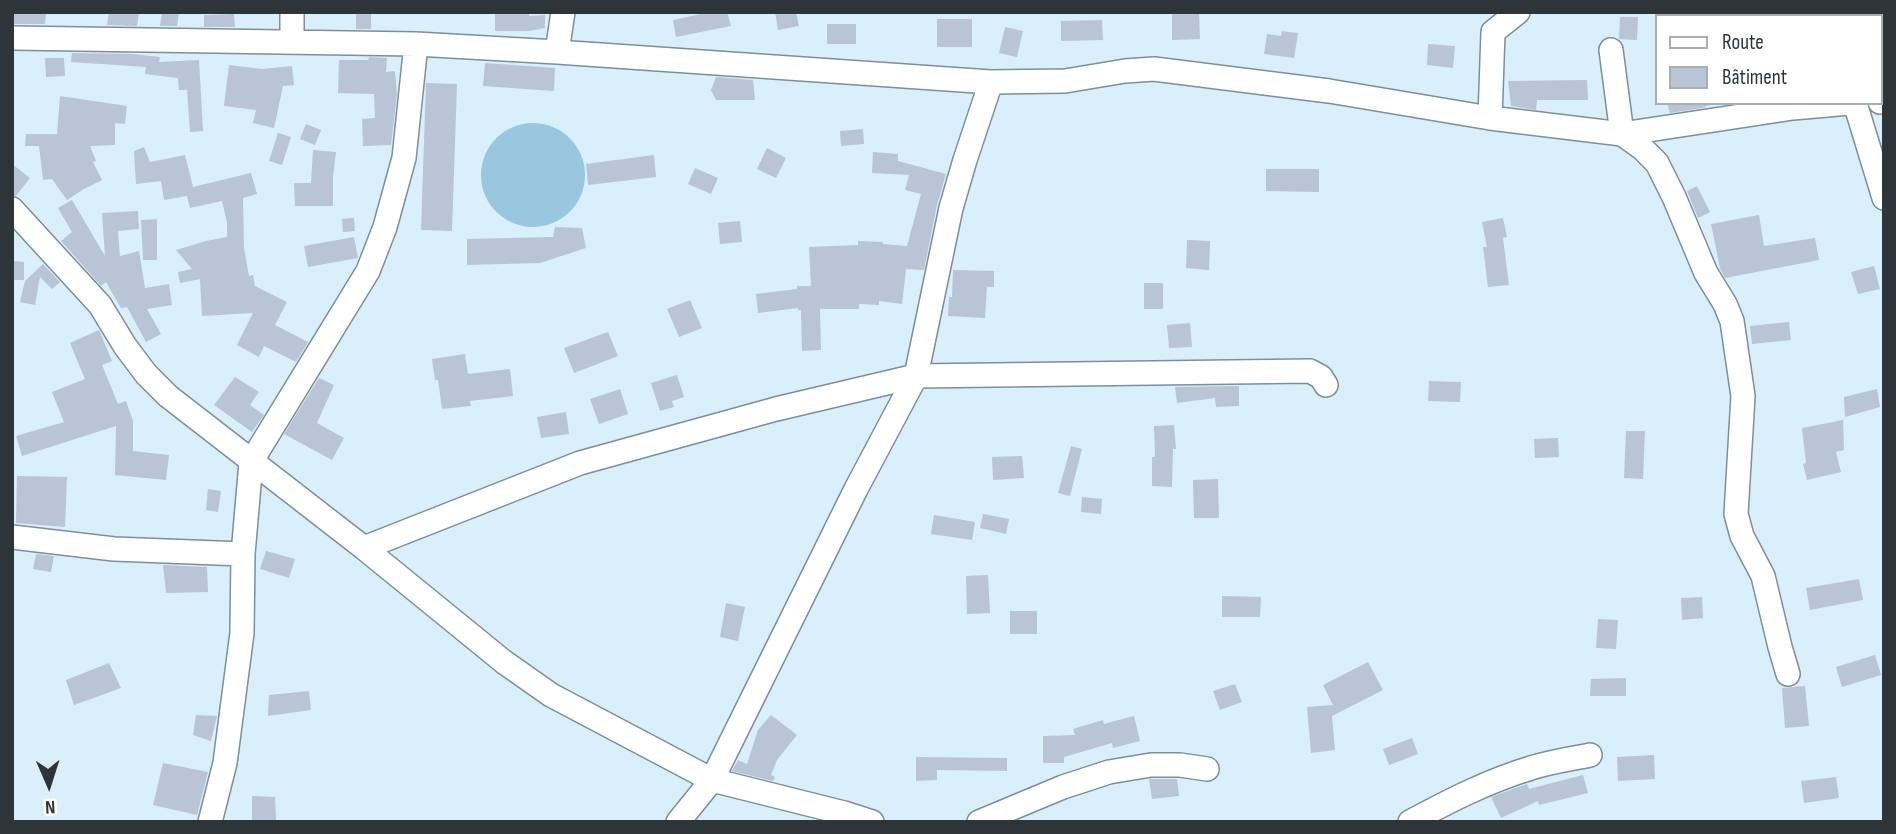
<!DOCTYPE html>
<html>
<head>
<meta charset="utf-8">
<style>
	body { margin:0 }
	#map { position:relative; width:1896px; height:834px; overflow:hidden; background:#d9effb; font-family:"Sofia Sans Condensed",sans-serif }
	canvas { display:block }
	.frame { position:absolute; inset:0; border:14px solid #2d353a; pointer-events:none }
	.legend { position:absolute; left:1655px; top:14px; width:228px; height:91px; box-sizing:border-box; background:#fff; border:2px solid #abaeb0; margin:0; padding:9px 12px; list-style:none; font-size:21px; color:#2d353a }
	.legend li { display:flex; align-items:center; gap:14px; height:35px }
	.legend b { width:35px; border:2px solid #abaeb0 }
	.north { position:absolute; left:14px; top:750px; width:70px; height:70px; -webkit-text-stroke:5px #fff; paint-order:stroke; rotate:177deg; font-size:19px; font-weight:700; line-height:28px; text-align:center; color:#2d353a }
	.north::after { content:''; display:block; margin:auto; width:24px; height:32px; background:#2d353a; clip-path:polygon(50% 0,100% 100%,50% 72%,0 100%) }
</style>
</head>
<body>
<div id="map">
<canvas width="1896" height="834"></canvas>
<div class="frame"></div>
<ul class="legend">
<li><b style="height:9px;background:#fff"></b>Route</li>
<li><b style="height:19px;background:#b9c4d6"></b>Bâtiment</li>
</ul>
<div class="north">N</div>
</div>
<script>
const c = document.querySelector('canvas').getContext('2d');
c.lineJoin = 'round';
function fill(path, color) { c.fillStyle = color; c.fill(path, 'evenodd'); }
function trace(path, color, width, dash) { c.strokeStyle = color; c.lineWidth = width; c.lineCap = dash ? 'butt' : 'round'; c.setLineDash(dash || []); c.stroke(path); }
fill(new Path2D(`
	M481 175a52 52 0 1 1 104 0a52 52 0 1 1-104 0Z`), '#99c7e0');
fill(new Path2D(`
	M12,12h34l-1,12h-33z
	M109,12h30l-2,14 -30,-1z
	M162,12h17l-2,14h-17z
	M356,12h15v17h-15z
	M495,12h34v4l16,-1v13l-16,3h-34z
	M710,12h17l4,14 -55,11 -3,-17z
	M775,12h21l3,14 -21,4z
	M1172,12h27l1,27 -28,1z
	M234,14l1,13h-31v-12z
	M1620,17h18l-1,23 -18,-1z
	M937,19h35v28h-35z
	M1102,20l1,20 -42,1v-20z
	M827,24h29v20h-29z
	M1005,27l18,4 -6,26 -18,-4z
	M1282,31l16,2 -4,25 -30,-4 3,-20 14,2z
	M1428,44l27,2 -2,22 -26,-3z
	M72,53l60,1 28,3 -1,5 40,-2 4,71 -13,1 -3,-42h-8l-1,-12 -33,-4 1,-7 -75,-5z
	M369,57l18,1 -1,14 9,-1 2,23 -6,51 -28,1 -1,-27 13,-1 -1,-24 -36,-1 1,-33h29z
	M45,58h19l1,18 -19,1z
	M485,63l70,5 -1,23 -71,-5z
	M229,65l33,4 30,-3 2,19 -11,1 -9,42 -21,-5 3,-13 -32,-4z
	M716,77l37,3 2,20h-39l-5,-10z
	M1587,80l1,20h-51l-1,10 -25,-4 -3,-25z
	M426,83l31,1 -5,147 -31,-1z
	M60,96l67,10 -2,18 -10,-1v22l-25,1 6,15 -3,1 9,18 -18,9 -17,11 -15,-21 -9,1 -4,-34h-14l1,-12h31z
	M1667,103h44l1,1 -10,4 -32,5z
	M306,124l15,6 -6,15 -15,-6z
	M863,129l1,15 -23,2 -1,-15z
	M278,133l13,4 -9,28 -13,-4z
	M144,147l6,15 35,-7 8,32 58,-14 6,21 -14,4 1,50 5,28 4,-1 2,11 32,16 -12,23 33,17 -12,20 -32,-16 -5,11 -22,-12 16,-32 -51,3 -2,-37 -20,4 -2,-11 14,-3 -16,-19 30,-9 21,-4v-15l-5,-21 -32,7 -3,-12 -23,4 -3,-19 -25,3 -2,-33z
	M767,148l19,10 -10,20 -19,-9z
	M313,150l23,2 -3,24v30h-38l-1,-23h17z
	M873,152l25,2v7l48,13 -9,31 -13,65 -18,-1 -4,35 -23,-3v4l-20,-1v5h-39l1,41 -19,1 -1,-41h-3v-2l-40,5 -2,-19 41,-5v-3h14l-2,-39 49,-2v-4l25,1v2l24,2 14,-52 -16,-4 4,-15 -37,-2z
	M654,155l2,22 -68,8 -2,-21z
	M12,164l18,14 -14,18 -4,-1z
	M695,168l23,10 -7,16 -23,-10z
	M1266,169h53v23l-53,-1z
	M1697,186l13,26 -12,6 -11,-27z
	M72,200l33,56 -3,-43 36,-2 1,18 -21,2 2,25 19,-5 6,37 24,-4 3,21 -25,4 14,25 -15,8 -19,-35 -6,1 -15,-26 -5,4 -40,-45 11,-9 -14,-24z
	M1759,215l5,31 51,-8 4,22 -94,18 -5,-10 -9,-44z
	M354,218l1,13 -12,1 -1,-13z
	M1503,218l4,19 -4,1 6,47 -21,2 -5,-40h4l-5,-25z
	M157,219v41h-14l-2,-40z
	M740,221l2,21 -22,2 -2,-21z
	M555,227l27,1 4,20 -46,15 -73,2v-26l86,-2z
	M354,237l4,21 -50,9 -4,-21z
	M1187,240l23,1 -1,29 -23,-2z
	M12,261l12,1v18h-12z
	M43,264l17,18 -8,7 -12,-12 -5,28 -15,-3 5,-21z
	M1874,266l6,23 -22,5 -7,-22z
	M953,270l41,1v16h-7l-2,31 -37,-2 1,-19h3z
	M1144,283h19v26h-19z
	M690,300l12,28 -23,9 -12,-28z
	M1789,322l2,18 -39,4 -2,-18z
	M1190,323l2,24 -23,1 -2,-23z
	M99,330l13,31 -10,4 16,39 8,-3 7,20v30l36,4 -3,25 -51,-5 1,-49 -94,30 -6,-20 48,-14 -12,-30 33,-13 -15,-36z
	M608,332l10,24 -44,17 -10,-25z
	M465,354l3,20 42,-5 3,27 -43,5 1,5 -29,3 -4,-29h-3l-3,-21z
	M677,375l7,22 -12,4 2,6 -14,4 -9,-28z
	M235,377l24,15 -9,13 14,10 -12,17 -38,-27z
	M319,378l15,7 -17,38 27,15 -12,22 -48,-26z
	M1429,381l32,1 -1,20 -32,-1z
	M1239,386v20l-23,1 -1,-9 -38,5 -2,-16z
	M620,389l8,25 -29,10 -9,-25z
	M1877,389l3,18 -35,10 -1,-20z
	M566,412l3,22 -28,4 -4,-21z
	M1843,420l1,30 -8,2 5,20 -34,8 -4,-16 3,-1 -4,-35z
	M1174,425l2,24h-3l-1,38 -20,-1v-29h3l-1,-31z
	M1626,431h19l-2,48 -19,-1z
	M1558,438l1,19 -24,1 -1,-19z
	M1071,446l11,3 -12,47 -12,-3z
	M1022,456l2,22 -31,2 -1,-23z
	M17,476l50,1 -2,50 -49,-4z
	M1218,479l1,39h-25l-1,-38z
	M208,489l13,2 -3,21 -12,-2z
	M1082,497l20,2 -1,15 -20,-2z
	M983,514l26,5 -3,15 -26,-6z
	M934,515l41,7 -3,18 -41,-6z
	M266,551l29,8 -6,19 -29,-9z
	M36,554l18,2 -3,16 -18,-3z
	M163,565l44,2 1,25 -42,1z
	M988,575l2,38 -23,1 -1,-38z
	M1859,579l4,21 -53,10 -4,-22z
	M1222,596l39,1 -1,20h-38z
	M1702,597l1,21 -21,2 -1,-22z
	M726,603l19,4 -7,34 -18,-4z
	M1010,611h27v23h-27z
	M1598,619l20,1 -2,29 -20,-1z
	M1875,655l6,20 -39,12 -6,-20z
	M1368,662l15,28 -51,26 3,34 -24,3 -4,-46 26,-2 -10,-20z
	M109,663l12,25 -47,17 -8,-25z
	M1626,678v18h-36l1,-17z
	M1235,684l7,18 -22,8 -7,-19z
	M1805,686l4,40 -24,2 -3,-40z
	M309,691l2,19 -43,6 1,-21z
	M196,715l21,1 -6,25 -18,-6z
	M771,715l26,20 -20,25 -6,15 4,2 -2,4 -41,-10 6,-11 9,4 11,-34z
	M1134,716l6,25 -27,7 -1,-5 -48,14v6h-21v-27l32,-1 -2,-6 30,-9 1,4z
	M1412,738l6,16 -29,11 -6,-16z
	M1654,755l1,24 -37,2 -1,-24z
	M916,757l91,1v13l-70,-1v10l-21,1z
	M163,763l45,9 -11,43 -44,-10z
	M1583,775l5,18 -49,12 -1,-4 -37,17 -10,-21 36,-13 2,5z
	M1836,777l3,21 -35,5 -3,-22z
	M1149,779h28l2,17 -27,3z
	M252,796l23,1 1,23h-24z`), '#b9c4d6');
const minor = new Path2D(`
	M292,12v30
	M1856,16l3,-4
	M12,38l404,6 141,8 434,30 74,-1 60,-10 29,-2 175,22 161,27 132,16 171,-26 57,-5
	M1611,50l11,84 21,15 14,14 17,34 32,76 19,31 7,17 11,75 -7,118 6,22 21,40 17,71 8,27
	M557,52l6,-40
	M1880,102l4,-1
	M1855,103l29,95
	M1490,118l3,-86 25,-20
	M12,209l88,96 25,41 21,28 22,22 196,152 140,114 47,33 161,85 132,33 28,9
	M12,537l102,12 129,5
	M364,548l216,-85 196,-54 140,-33 394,-5 11,6 5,8
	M210,822l15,-59 17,-130 1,-79 8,-92 117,-191 17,-44 19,-69 12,-114
	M678,822l34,-42 144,-291 60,-113 35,-168 14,-48 26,-78
	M979,822l84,-35 46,-15 42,-7h29l27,4
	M1410,822c39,-21 78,-41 121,-54 19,-6 40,-9 59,-13`);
trace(minor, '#7c8f9a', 26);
trace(minor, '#fff', 23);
</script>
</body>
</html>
